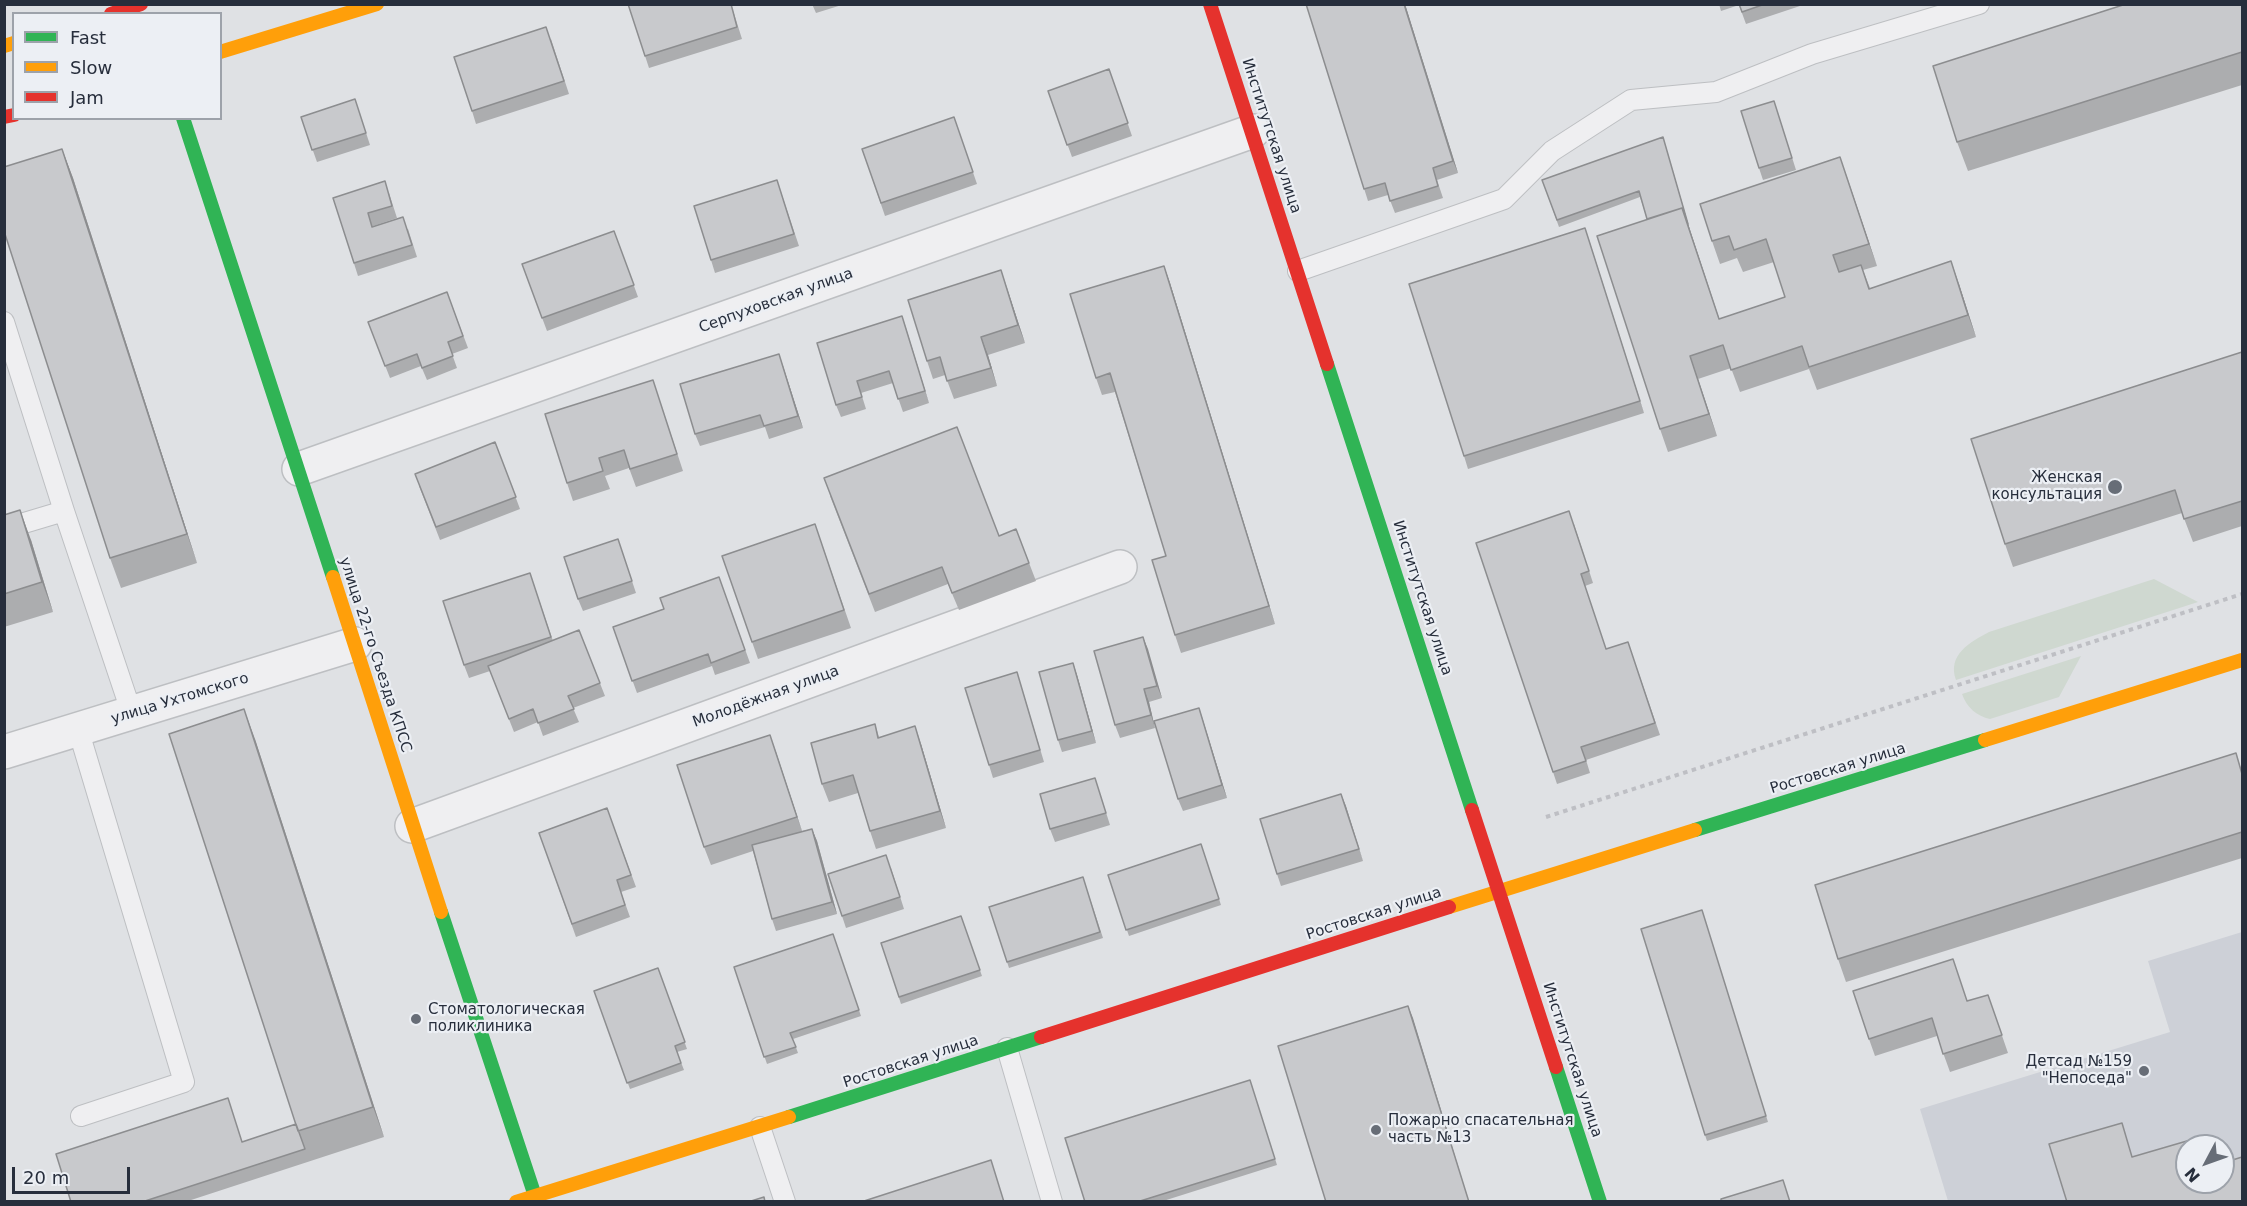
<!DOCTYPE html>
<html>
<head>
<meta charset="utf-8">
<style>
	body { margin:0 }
	#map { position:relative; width:2247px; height:1206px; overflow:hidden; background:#dfe1e4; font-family:"DejaVu Sans",sans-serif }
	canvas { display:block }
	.frame { position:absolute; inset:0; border:6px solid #272e3c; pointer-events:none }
	.legend { position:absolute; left:12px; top:12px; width:210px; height:108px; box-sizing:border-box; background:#eceff4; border:2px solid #9da2aa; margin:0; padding:8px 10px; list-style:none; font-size:18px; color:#272e3c }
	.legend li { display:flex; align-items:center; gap:12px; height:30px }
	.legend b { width:30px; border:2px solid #9da2aa }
	.north { position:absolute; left:2175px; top:1134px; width:60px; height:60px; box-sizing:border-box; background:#eceff4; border:2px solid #9da2aa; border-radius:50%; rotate:229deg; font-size:16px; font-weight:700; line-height:24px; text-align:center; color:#272e3c }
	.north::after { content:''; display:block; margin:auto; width:21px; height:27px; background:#676d77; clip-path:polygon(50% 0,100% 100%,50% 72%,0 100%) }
	.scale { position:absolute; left:12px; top:1167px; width:118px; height:27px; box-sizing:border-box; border:3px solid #272e3c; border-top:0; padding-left:8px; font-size:18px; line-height:21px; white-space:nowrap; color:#272e3c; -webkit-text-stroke:4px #eceff4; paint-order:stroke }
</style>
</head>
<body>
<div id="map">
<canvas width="2247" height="1206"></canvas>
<div class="frame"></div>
<ul class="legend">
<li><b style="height:8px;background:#30b455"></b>Fast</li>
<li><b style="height:8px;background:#ff9f0a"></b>Slow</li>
<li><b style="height:8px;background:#e5322d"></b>Jam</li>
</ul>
<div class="north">N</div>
<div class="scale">20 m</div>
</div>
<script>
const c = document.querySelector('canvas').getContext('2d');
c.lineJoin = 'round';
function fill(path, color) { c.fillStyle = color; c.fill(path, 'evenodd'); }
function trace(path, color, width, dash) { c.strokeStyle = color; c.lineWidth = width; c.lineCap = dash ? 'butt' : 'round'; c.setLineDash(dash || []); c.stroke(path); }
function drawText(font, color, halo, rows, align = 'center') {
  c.font = font + ' "DejaVu Sans",sans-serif'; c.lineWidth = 4.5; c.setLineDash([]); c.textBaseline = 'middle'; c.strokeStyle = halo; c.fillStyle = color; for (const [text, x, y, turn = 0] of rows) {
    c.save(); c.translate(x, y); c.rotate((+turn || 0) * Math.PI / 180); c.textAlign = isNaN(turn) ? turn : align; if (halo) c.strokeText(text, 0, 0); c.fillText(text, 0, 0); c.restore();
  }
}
fill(new Path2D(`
	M2242,932v269h-294l-28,-92 250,-77 -22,-71zM2187,1146h36v36h-36z`), '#cdd0d7');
fill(new Path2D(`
	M2154,579l44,23 -242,78c-9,-25 14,-38 33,-48z
	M2081,656l-22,41 -69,22c-13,-3 -23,-11 -28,-25z`), '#cfd8d0');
const lane = new Path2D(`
	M1298,271l206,-72 48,-48 79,-51 85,-8 96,-38 167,-50
	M4,322l60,189 68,203
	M4,529l60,-18
	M78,729l106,353 -103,34
	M1007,1048l45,154
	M760,1127l25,75`);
const street = new Path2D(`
	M299,469l954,-338
	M4,752l351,-108
	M412,826l708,-259`);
trace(lane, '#bdbfc2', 22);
trace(street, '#bdbfc2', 36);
trace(new Path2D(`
	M1546,817l696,-223`), '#bebfc4', 4, [4.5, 4.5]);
trace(lane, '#efeff1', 20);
trace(street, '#efeff1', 33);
trace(new Path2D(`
	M183,118l150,459
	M1327,364l145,446
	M1695,830l290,-90
	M441,912l96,290
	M1556,1067l44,135
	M789,1117l252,-80`), '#30b455', 14);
trace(new Path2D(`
	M4,46l10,-3
	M220,52l157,-48
	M333,577l108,335
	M1985,740l257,-80
	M1449,907l246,-77
	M516,1202l273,-85`), '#ff9f0a', 14);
trace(new Path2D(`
	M1210,4l117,360
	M111,14l30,-10
	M4,117l10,-2
	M1472,810l84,257
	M1041,1037l408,-130`), '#e5322d', 14);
fill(new Path2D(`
	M628,4h103l11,35 -93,29z
	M812,4h33l-29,9z
	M1306,4h99l53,169 -21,7 6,18 -48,15 -7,-18 -20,6z
	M1719,4h87l-60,20 -7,-19 -18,6z
	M2242,4v81l-274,86 -11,-29z
	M551,39l18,55 -93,30 -4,-13z
	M1109,69l23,67 -60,21 -24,-66z
	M355,99l15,46 -53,17 -16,-45z
	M1778,113l18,57 -33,10 -4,-12z
	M954,117l23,67 -92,32 -23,-67z
	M1663,137l27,93 29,89 66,-22 -11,-35 -31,10 -6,-14 -17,6 -8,-23 128,-84 37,109 -14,4 7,18 89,-4 17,53 -159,53 -8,-21 -69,23 -9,-24 -33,11 19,57 -49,16 -8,-23 -13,-210 -7,-22 -81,30 -17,-47z
	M62,149l11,29 124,385 -76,25 -11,-30z
	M781,192l18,54 -84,27 -4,-13z
	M389,193l8,25 -24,8v1l35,2 9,28 -59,19 -25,-78z
	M614,231l24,66 -91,34 -25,-67z
	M1589,240l55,173 -176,56 -4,-13z
	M1164,266l6,17 105,341 -94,29 -6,-18 -9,-79 -51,-164 -13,3 -6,-17z
	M1007,288l18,55 -37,12 9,31 -43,13 -9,-24 -12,4 -6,-18z
	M447,292l21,56 -16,6 5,14 -30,12 -6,-14 -31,12 -22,-56z
	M902,316l27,87 -26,9 -10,-29 -32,10 5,16 -25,8 -5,-12z
	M2242,352v174l-49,16 -11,-29 -169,54 -8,-23z
	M783,366l20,62 -34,11 -4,-12 -65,19 -5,-12z
	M659,398l24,73 -47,16 -7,-19 -24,8 5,13 -37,12 -6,-18z
	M495,442l25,67 -80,31 -21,-54z
	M830,496l169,40 17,-7 20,52 -77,29 -11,-26 -73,28z
	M4,515l27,25 22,72 -49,15z
	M815,524l36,104 -93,31 -36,-103z
	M1574,524l19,59 -8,3 21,63 22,-7 32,93 -74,25 4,13 -33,11 -4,-12z
	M622,551l14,42 -53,18 -5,-12z
	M530,573l23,68 26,-11 26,66 -32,12 6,14 -36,14 -5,-14 -24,10 -24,-61 -21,7 -5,-13z
	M719,577l31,86 -35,12 -3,-9 -75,27 -24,-66 51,-18z
	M1143,637l19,61 -13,4 6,26 -35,10 -5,-13z
	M1073,663l4,12 19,68 -34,9 -4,-12z
	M1021,685l23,77 -51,16 -4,-13z
	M1199,708l28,90 -44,13 -5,-12z
	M875,724l4,13 42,7 25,84 -70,21 -6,-18 -12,-38 -29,9 -7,-18z
	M255,739l129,398 -199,65h-114l171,-60 54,-18z
	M776,752l26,79 10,-2 5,12 20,73 -61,17 -4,-12 -19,-68 -42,14 -7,-18z
	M2236,753l6,19v86l-396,124 -8,-23z
	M1095,778l15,47 -55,17 -5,-13z
	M1341,794l22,67 -82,25 -4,-12z
	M607,808l29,79 -15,5 9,25 -54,20 -37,-104z
	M1201,844l20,61 -92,31 -21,-61z
	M891,868l13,41 -58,19 -4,-12z
	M1083,877l20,61 -94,30 -20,-61z
	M1702,910l66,212 -61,19 -2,-6z
	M961,916l21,60 -81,28 -20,-61z
	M833,934l28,82 -68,23 5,14 -31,11 -33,-97z
	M658,968l29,81 -10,3 7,18 -54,19 -36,-98z
	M1988,995l20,58 -58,19 -13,-36 -62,20 -6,-17 99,-38z
	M1250,1080l27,85 -117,37h-75z`), '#acadaf');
fill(new Path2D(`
	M1404,4h1l53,169 -5,-12z
	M1663,137l27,93 37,112 -45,-134z
	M62,149l11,29 124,385 -10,-29z
	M1840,157l8,23 29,86 -8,-22z
	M1585,228l4,12 55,173 -4,-12z
	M1951,261l8,23 17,53 -8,-22z
	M1164,266l6,17 105,341 -6,-18z
	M1001,270l6,18 18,55 -7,-18z
	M902,316l4,12 23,75 -4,-12z
	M981,337l7,18 9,31 -6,-18z
	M779,354l4,12 20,62 -5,-12z
	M1690,356l8,23 19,57 -8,-22z
	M20,510l11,30 22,72 -11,-30z
	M1143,637l5,12 14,49 -5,-12z
	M1073,663l4,12 19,68 -4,-12z
	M1144,689l5,13 6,26 -4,-13z
	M1199,708l4,12 24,78 -5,-13z
	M244,709l11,30 129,398 -11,-30z
	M915,726l6,18 25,84 -6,-17z
	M770,735l6,17 27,82 -6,-17z
	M1341,794l5,12 17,55 -4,-12z
	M812,829l5,12 20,73 -5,-12z
	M1408,1006l5,12 56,184z`), '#8c8d8f');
const building = new Path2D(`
	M628,4h103l6,23 -92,29z
	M1306,4h98l49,157 -20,7 5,18 -48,15 -5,-18 -21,6z
	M1739,4h26l-23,8z
	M2126,4h116v48l-285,90 -24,-76z
	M546,27l18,54 -92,30 -18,-54z
	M1109,69l19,54 -61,22 -19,-54z
	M355,99l11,34 -54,17 -11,-33z
	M1774,101l18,57 -33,10 -18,-57z
	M954,117l19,55 -92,31 -19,-54z
	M1663,137l25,87 -6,-16 -35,11 -8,-28 -82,29 -15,-40z
	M62,149l125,385 -77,24 -106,-327v-64z
	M1840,157l29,87 -36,11 6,17 22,-7 8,24 82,-28 17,54 -159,52 -7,-21 -71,24 -8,-25 -33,11 19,58 -49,15 -63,-193 85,-28 37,111 66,-22 -19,-58 -32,11 -5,-14 -17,5 -12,-37z
	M777,180l17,54 -83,26 -17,-54z
	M385,181l7,25 -24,7 4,14 31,-10 9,28 -58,18 -21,-65z
	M1585,228l55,173 -176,55 -55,-172z
	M614,231l20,54 -92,33 -20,-54z
	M1164,266l105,340 -94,29 -23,-75 14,-4 -56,-183 -14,5 -26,-84z
	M1001,270l17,55 -37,12 10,31 -44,13 -7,-24 -13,4 -19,-61z
	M447,292l16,44 -15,6 5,14 -31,12 -5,-14 -32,12 -17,-44z
	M902,316l23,75 -27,8 -9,-28 -32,10 5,16 -26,8 -19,-62z
	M2242,352v149l-58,18 -9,-29 -170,54 -34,-105z
	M779,354l19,62 -34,10 -4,-11 -65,19 -15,-50z
	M653,380l24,74 -47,15 -6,-19 -25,8 4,13 -36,12 -22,-69z
	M957,427l42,109 17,-7 13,34 -77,30 -10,-26 -73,27 -45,-116z
	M495,442l21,55 -80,30 -21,-53z
	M20,510l22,72 -38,12v-79z
	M1569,511l20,60 -8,3 25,75 22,-7 27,81 -74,24 5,14 -33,11 -77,-229z
	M815,524l29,86 -92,32 -30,-86z
	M618,539l14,42 -54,18 -14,-42z
	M530,573l21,64 -87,28 -21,-64z
	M719,577l26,73 -34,13 -3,-9 -76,27 -19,-54 51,-18 -4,-11z
	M579,630l21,53 -32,13 6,13 -36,14 -5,-14 -24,10 -21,-53z
	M1143,637l14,49 -13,3 7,26 -36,10 -21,-74z
	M1073,663l19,68 -34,9 -19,-68z
	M1017,672l23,78 -51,15 -24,-77z
	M1199,708l23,77 -44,14 -24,-78z
	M244,709l129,398 -75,24 -129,-397z
	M875,724l3,14 37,-12 25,85 -70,20 -17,-56 -31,9 -11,-41z
	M770,735l27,82 -93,30 -27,-82z
	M2236,753l6,21v58l-404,127 -23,-74z
	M1095,778l11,35 -56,16 -10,-35z
	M1341,794l18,55 -82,25 -17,-55z
	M607,808l24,67 -14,5 8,25 -53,19 -33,-91z
	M812,829l20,73 -60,17 -20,-74z
	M1201,844l18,55 -93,31 -18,-55z
	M886,855l14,42 -58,19 -14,-42z
	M1083,877l17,55 -93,30 -18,-55z
	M1702,910l64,206 -61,19 -64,-206z
	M961,916l19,54 -81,27 -18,-54z
	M833,934l26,76 -69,23 6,14 -32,10 -30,-90z
	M1953,959l14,42 21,-6 14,40 -59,19 -11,-36 -63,21 -16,-48z
	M658,968l27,74 -10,4 6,17 -54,20 -33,-92z
	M1408,1006l61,196h-143l-48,-156z
	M1250,1080l25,79 -138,43h-52l-20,-64z
	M228,1098l14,44 54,-18 9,25 -163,53h-71l-15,-48z
	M2122,1123l10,34 72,-21 3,10h-20v36h36v-19l19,-6v45h-175l-18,-58z
	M991,1160l13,42h-143z
	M1783,1180l7,22h-69v-3z
	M764,1197l1,5h-17z`);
fill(building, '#c8c9cc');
trace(building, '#8c8d8f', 1.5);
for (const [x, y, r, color] of [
	[2115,487,8,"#676d77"],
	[416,1019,6,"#676d77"],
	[2144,1071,6,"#676d77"],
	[1376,1130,6,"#676d77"]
]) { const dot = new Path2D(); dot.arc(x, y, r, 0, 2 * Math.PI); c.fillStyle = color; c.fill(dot); trace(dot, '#eceff4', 2); }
drawText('15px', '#272e3c', '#eceff4', [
	["Институтская улица",1271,136,72],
	["Серпуховская улица",776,301,-20],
	["Институтская улица",1422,598,72],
	["улица 22-го Съезда КПСС",375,655,72],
	["Молодёжная улица",766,697,-20],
	["улица Ухтомского",180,699,-17],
	["Ростовская улица",1838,769,-17],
	["Ростовская улица",1374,914,-18],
	["Институтская улица",1572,1060,72],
	["Ростовская улица",911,1062,-18]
]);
drawText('15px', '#272e3c', '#eceff4', [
	["Женская",2102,478],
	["консультация",2102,495],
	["Стоматологическая",428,1010,"left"],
	["поликлиника",428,1027,"left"],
	["Детсад №159",2132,1062],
	["\"Непоседа\"",2132,1079],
	["Пожарно спасательная",1388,1121,"left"],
	["часть №13",1388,1138,"left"]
], 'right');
</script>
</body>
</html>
